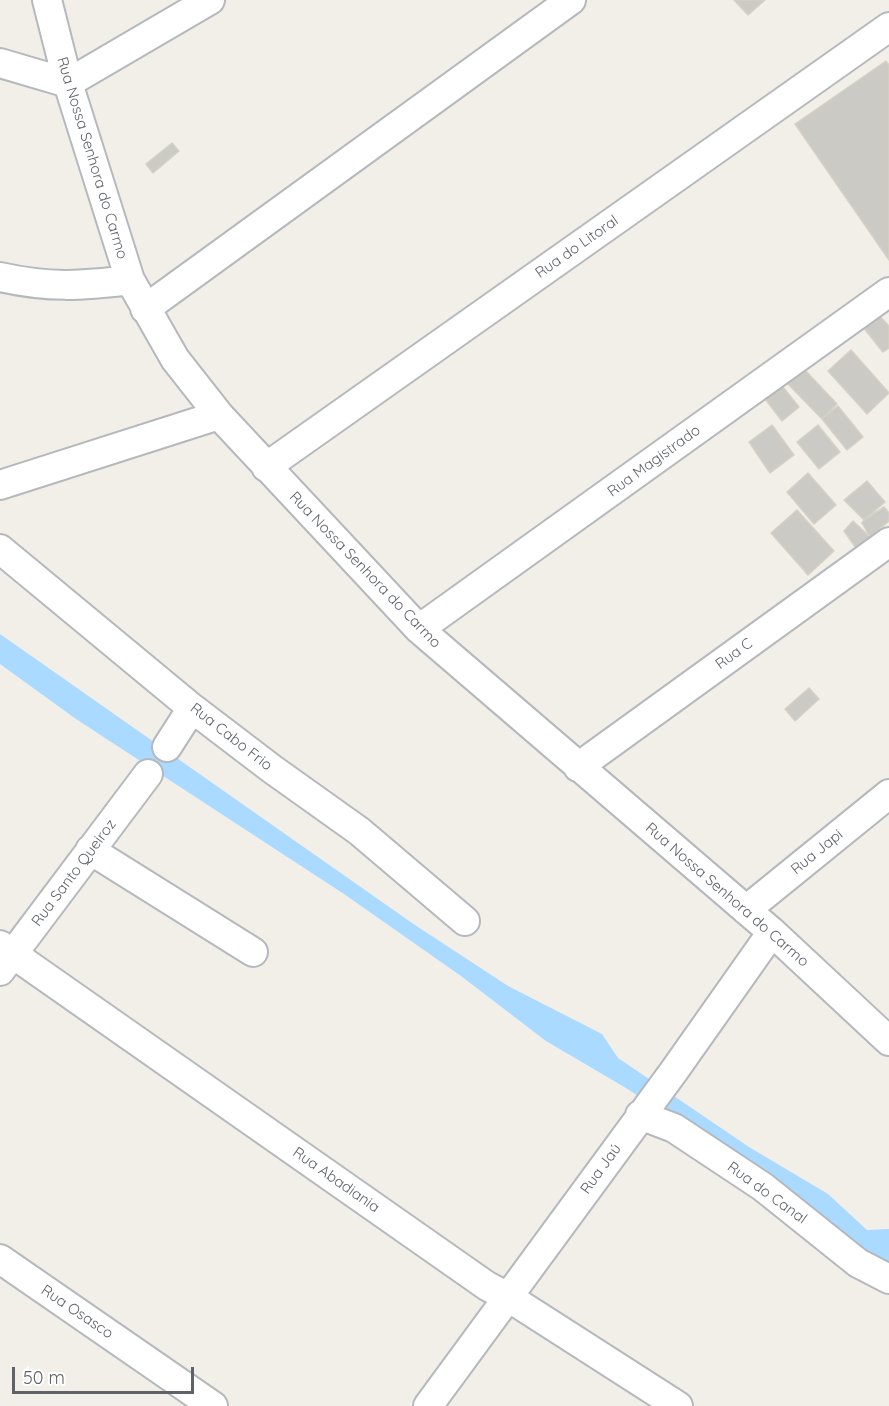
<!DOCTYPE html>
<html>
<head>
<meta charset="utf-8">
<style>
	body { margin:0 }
	#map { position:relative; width:889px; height:1406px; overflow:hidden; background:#f1efe8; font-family:Quicksand,sans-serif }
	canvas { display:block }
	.scale { position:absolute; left:12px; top:1367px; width:182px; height:27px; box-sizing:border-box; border:3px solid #5f6368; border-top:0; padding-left:8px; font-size:18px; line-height:21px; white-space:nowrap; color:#5f6368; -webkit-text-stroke:4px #fff; paint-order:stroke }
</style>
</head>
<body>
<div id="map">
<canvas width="889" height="1406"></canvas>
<div class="scale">50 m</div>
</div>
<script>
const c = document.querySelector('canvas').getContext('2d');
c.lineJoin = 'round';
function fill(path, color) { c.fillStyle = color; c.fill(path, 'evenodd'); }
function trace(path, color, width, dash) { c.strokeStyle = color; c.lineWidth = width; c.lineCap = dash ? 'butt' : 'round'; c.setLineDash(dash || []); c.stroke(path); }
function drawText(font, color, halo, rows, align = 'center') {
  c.font = font + ' Quicksand,sans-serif'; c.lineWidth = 6; c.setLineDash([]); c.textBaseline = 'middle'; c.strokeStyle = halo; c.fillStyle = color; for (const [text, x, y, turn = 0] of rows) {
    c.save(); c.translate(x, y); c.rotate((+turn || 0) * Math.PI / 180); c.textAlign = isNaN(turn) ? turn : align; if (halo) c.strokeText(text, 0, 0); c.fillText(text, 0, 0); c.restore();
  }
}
fill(new Path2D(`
	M0,634l412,289 96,63 94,48 16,24 131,89 79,47 39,36 22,-1v53l-120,-100 -143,-94 -80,-47 -85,-65 -117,-82 -268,-175 -76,-55z`), '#aadaff');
const building = new Path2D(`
	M734,0h31l-17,15z
	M886,61l3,4v195l-94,-136z
	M172,143l7,8 -26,22 -7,-9z
	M876,312l13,14v22l-6,4 -21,-26z
	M851,350l38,43 -22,21 -39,-43z
	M803,368l34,36 -15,15 -35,-36z
	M779,382l20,25 -17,14 -20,-26z
	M838,406l25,31 -16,13 -25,-31z
	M772,425l22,30 -24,18 -21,-31z
	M818,425l22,27 -21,17 -22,-27z
	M808,473l28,32 -22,19 -27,-32z
	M867,481l18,21 -21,18 -20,-20z
	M884,507l5,6v8l-19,16 -8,-14 2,-3z
	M797,510l37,41 -26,24 -37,-42z
	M853,521l17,16 -14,11 -12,-17z
	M809,688l10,11 -24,22 -10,-12z`);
fill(building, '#cccac5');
trace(building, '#d6d1c6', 1.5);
const street = new Path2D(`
	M47,0l21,83 62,197 45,79 44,56 200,214 353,303 117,109
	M0,63l68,20 142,-83
	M0,277c49,11 81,9 130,3
	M145,309l426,-309
	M266,467l623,-440
	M0,485l219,-70
	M0,549l192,159 80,61 87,62 106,90
	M419,629l470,-337
	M167,747l25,-39
	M578,767l311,-225
	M90,850l163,102
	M746,910l143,-116
	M0,945l487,341 21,11 170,109
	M0,971l148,-197
	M640,1115l34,13 89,59 95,76 31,16
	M0,1259l213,147
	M428,1406l246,-335 98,-139`);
trace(street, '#b5b8bc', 32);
trace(street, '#fff', 28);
drawText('15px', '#5f6368', '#fff', [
	["Rua Nossa Senhora do Carmo",92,158,73],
	["Rua do Litoral",577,247,-35],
	["Rua Magistrado",654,461,-36],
	["Rua Nossa Senhora do Carmo",365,570,46],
	["Rua C",734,654,-36],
	["Rua Cabo Frio",231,737,38],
	["Rua Japi",817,852,-39],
	["Rua Santo Queiroz",74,873,-53],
	["Rua Nossa Senhora do Carmo",727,895,41],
	["Rua Jaú",601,1169,-54],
	["Rua Abadiania",336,1180,35],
	["Rua do Canal",767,1193,36],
	["Rua Osasco",77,1312,34]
]);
</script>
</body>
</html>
